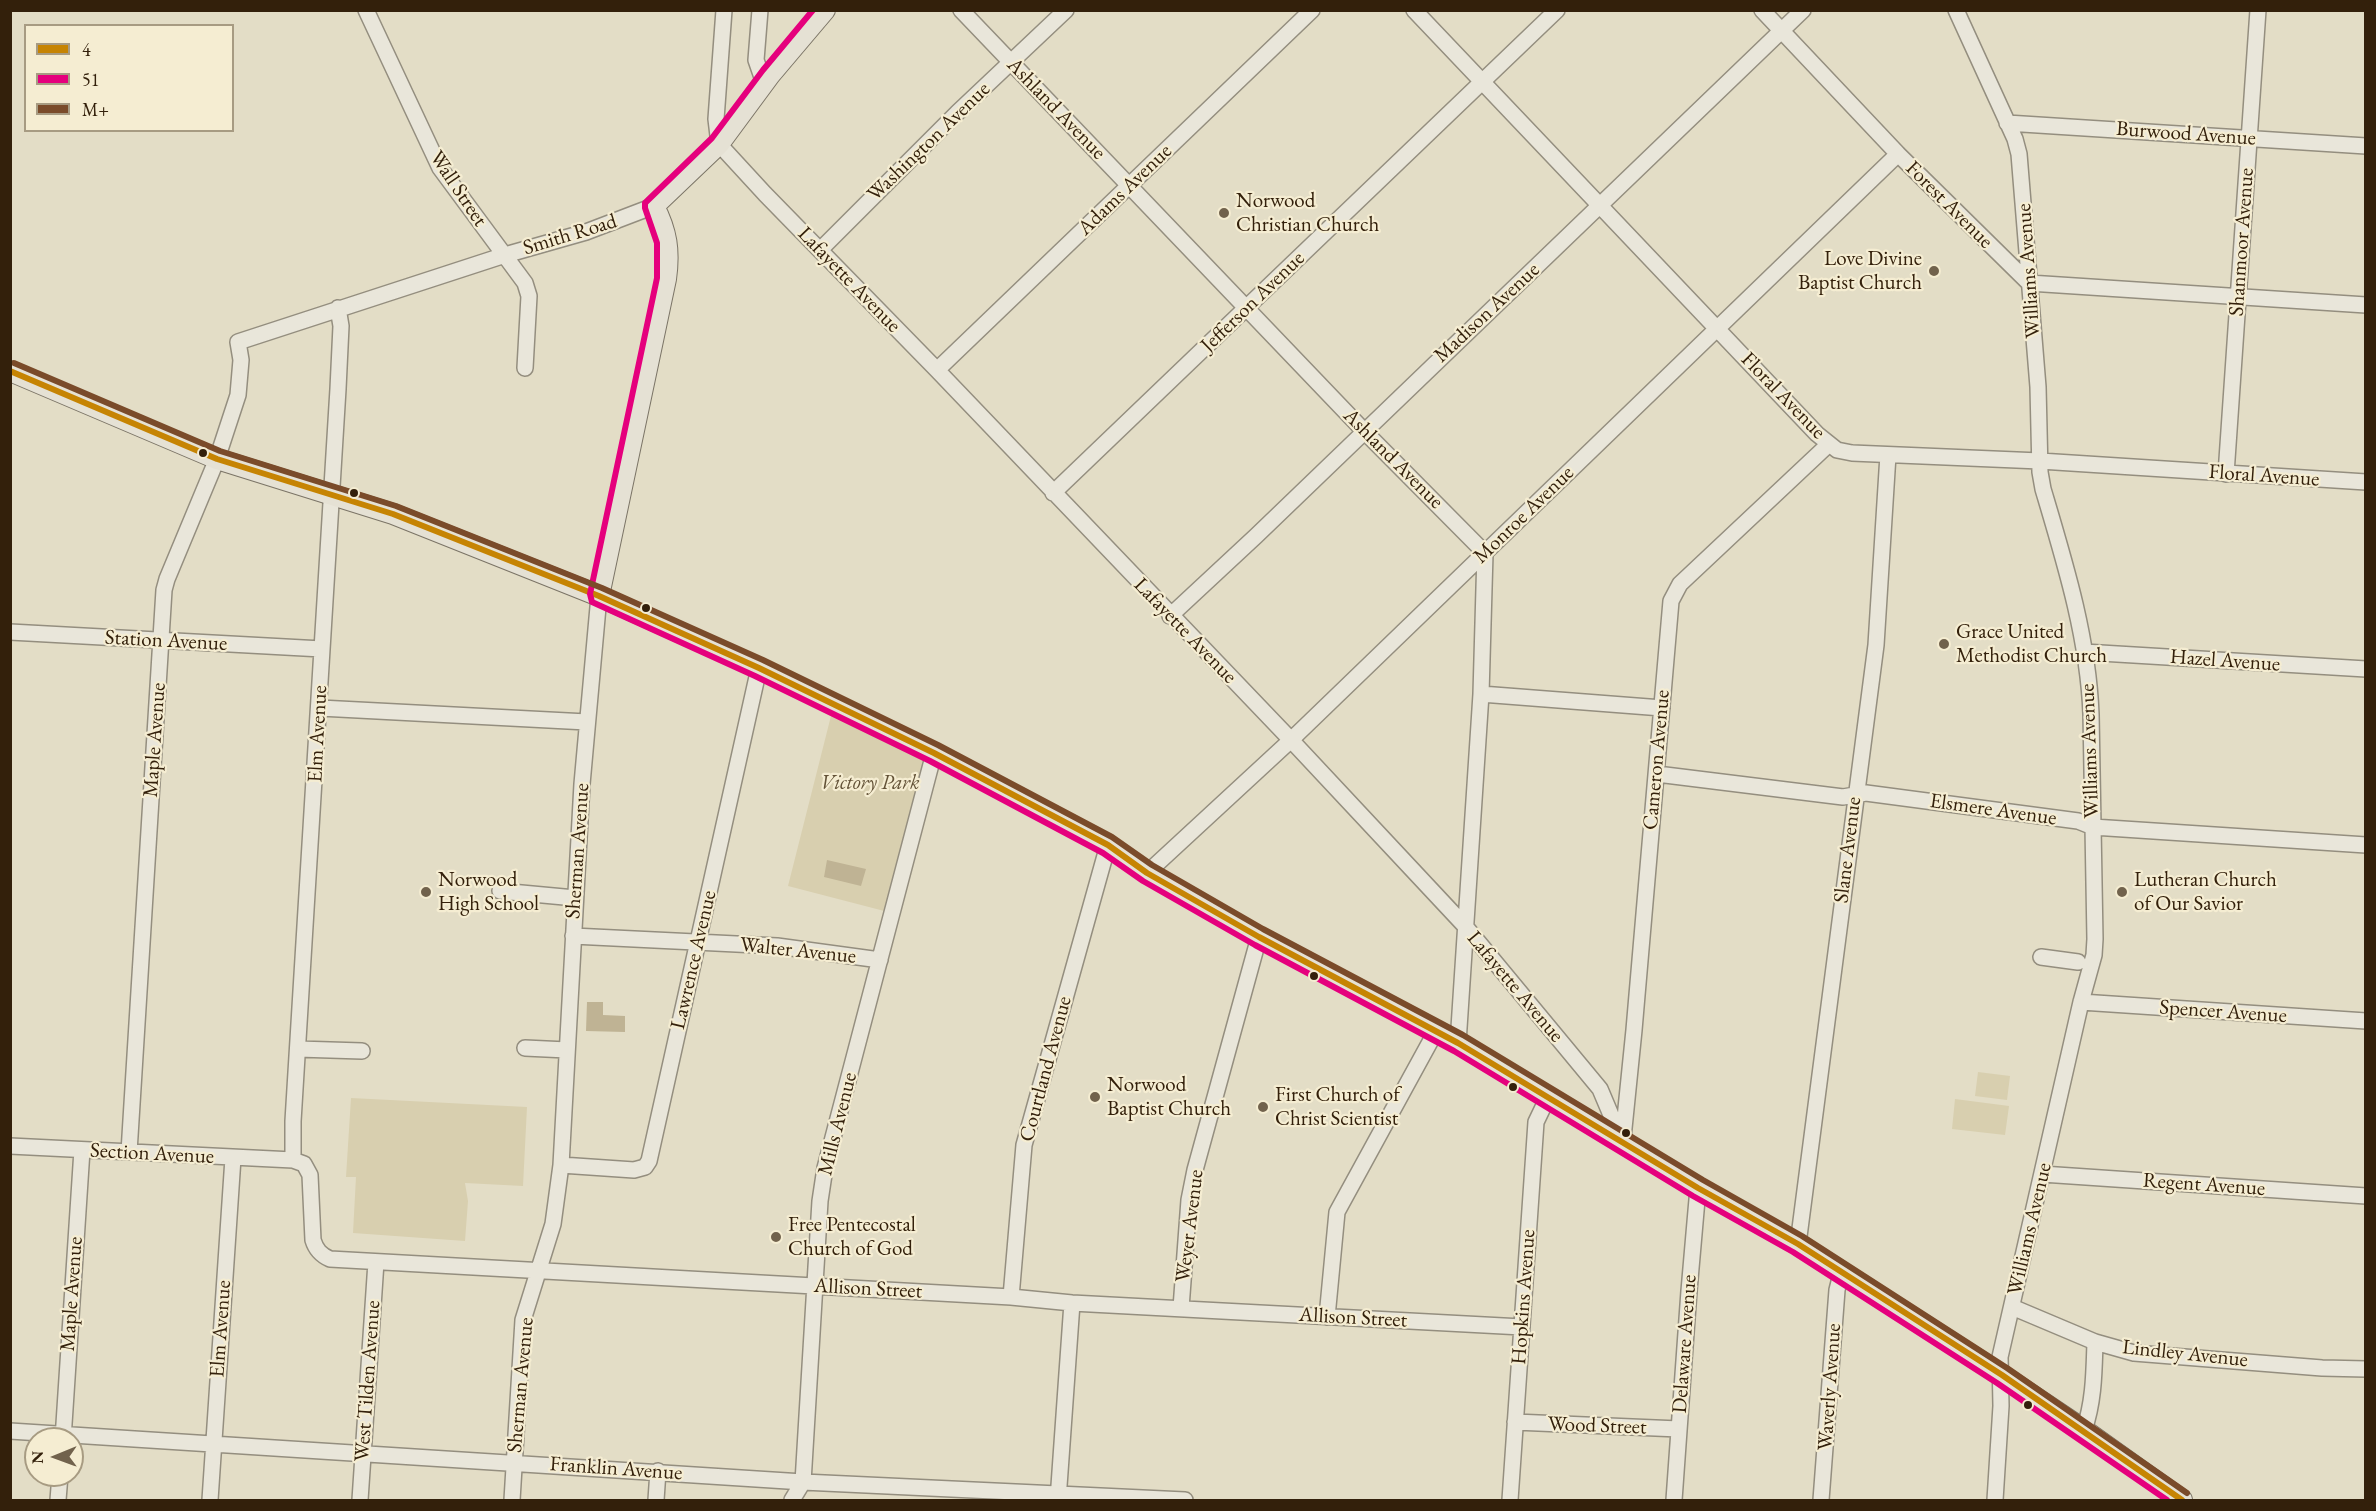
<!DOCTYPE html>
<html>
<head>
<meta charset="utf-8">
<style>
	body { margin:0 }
	#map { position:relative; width:2376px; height:1511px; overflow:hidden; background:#e3ddc6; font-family:"EB Garamond",serif }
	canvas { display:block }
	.frame { position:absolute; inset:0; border:12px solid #33200b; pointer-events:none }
	.legend { position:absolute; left:24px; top:24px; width:210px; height:108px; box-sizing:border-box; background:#f5edd2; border:2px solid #a79b82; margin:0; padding:8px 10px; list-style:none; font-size:18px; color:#33200b }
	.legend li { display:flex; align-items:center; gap:12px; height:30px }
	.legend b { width:30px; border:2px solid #a79b82 }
	.north { position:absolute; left:24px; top:1427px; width:60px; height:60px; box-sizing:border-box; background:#f5edd2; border:2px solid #a79b82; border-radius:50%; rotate:269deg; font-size:16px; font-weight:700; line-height:24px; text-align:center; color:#33200b }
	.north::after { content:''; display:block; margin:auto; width:21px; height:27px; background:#71624c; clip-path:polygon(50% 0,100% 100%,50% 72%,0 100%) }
</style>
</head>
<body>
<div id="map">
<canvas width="2376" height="1511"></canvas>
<div class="frame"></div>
<ul class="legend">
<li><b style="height:8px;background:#c68403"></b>4</li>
<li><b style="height:8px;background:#e5007d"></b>51</li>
<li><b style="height:8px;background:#7a4b2a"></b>M+</li>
</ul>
<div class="north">N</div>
</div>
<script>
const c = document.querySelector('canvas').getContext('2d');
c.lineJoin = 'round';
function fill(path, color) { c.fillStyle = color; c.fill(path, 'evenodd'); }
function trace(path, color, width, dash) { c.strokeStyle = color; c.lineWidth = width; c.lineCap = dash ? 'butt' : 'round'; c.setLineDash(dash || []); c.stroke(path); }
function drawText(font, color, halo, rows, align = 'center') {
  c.font = font + ' "EB Garamond",serif'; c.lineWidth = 4.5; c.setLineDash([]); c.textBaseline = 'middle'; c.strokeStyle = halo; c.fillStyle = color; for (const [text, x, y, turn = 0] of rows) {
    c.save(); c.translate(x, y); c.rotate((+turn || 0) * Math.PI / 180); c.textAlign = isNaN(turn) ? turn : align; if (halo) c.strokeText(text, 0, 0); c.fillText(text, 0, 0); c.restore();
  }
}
fill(new Path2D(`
	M834,704l100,49 -42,160 -104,-27z
	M1978,1072l32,4 -3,24 -32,-4z
	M351,1098l176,9 -4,79 -58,-3 3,18 -3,40 -112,-8 3,-56h-10z
	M1955,1099l54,7 -4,29 -53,-6z`), '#d8cfaf');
fill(new Path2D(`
	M827,860l39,9 -5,17 -37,-9z
	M587,1002h16v13l22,1v16l-39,-1z`), '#bfb394');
const minor = new Path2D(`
	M366,10l74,158 85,115 4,13 -4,72
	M724,10l-8,109 3,25 46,50 172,176 354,370 174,186 135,163 22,52
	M760,10l-4,50 8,23
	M961,10l404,422 120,121 -4,141 -23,349
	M1414,10l403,424 20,16 15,3 188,8 326,21
	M1762,10l136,144 131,129 337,22
	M1956,10l59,129 4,15 19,233 2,85 3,17c22,74 45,148 48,225l4,225 -1,16 -13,47 -81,355 1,49 -6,94
	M2007,123l359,23
	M820,250l137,-137 109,-103
	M937,370l375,-360
	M2226,474l32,-464
	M1053,493l504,-483
	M1170,616l86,-80 547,-526
	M10,632l312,17
	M2084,652l282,17
	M1481,694l181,14
	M320,708l267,14
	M1657,774l186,23 23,-4 212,28 15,6 273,18
	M1147,873l144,-133 607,-586
	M500,891l75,7
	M573,936l204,10 103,14
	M2041,957l37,5
	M2081,1002l285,19
	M525,1048l42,2
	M298,1049l64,2
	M1623,1138l11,-108 37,-429 9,-17 149,-140
	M10,1146l283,14 11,4 6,11 3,65c3,10 8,15 17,19l681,38 61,6 450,24
	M129,1152l35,-562 3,-11 50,-120 21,-64 3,-35 -3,-18 267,-87 81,-23 68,-26
	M293,1160v-39l45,-732 3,-63 -3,-18
	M561,1165l73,5 11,-3 4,-6 110,-493
	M2042,1174l324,22
	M1798,1244l78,-599 12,-190
	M1011,1297l13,-152 84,-300
	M2012,1307l83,35 39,11 188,15 44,1
	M1181,1308l8,-108 6,-30 64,-233
	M1327,1317l10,-105 99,-181
	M1515,1422l164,7
	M2084,1430c10,-29 10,-58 11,-88
	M10,1431l793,51 382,18
	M63,1439l19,-289
	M58,1500l2,-25
	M210,1500l23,-342
	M360,1500l16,-238
	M512,1500l11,-180 30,-96 8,-59 21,-381 17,-188
	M656,1500l2,-29
	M792,1500l11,-18 17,-281 5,-33 109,-415
	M1058,1500l14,-197
	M1510,1500l26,-378 12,-25
	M1674,1500l15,-209 9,-103
	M1821,1500l16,-210 4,-16`);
const major = new Path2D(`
	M10,371l207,88 176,55 206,82 160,72 175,85 174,92 39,28 112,64 199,106 240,145 100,56 204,131 82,55 98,70
	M599,596l67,-317c4,-28 1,-48 -12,-73l65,-62 51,-69 55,-65`);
trace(minor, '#948e7f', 18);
trace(major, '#7b7466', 22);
trace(minor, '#e9e6da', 15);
trace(major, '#e5e1d4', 20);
trace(new Path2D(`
	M10,371l207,88 176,55 206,82 160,72 175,85 174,92 39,28 112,64 199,106 240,145 100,56 204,131 180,125`), '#c68403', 6);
trace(new Path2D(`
	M813,10l-50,60 -51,68 -67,65v5l12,35v35l-67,316 2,8 163,74 175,85 173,92 40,28 112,64 199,106 239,145 100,56 204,131 170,117`), '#e5007d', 6);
trace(new Path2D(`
	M14,363l206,88 176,55 206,82 161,72 175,85 174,92 40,28 111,64 200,106 240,145 99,56 205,132 180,125`), '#7a4b2a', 6);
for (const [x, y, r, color] of [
	[1224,213,6,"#71624c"],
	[1934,271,6,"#71624c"],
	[203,453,5,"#33200b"],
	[354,493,5,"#33200b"],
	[646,608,5,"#33200b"],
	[1944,644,6,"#71624c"],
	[426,892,6,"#71624c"],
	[2122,892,6,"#71624c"],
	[1314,976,5,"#33200b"],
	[1513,1087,5,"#33200b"],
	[1095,1097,6,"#71624c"],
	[1263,1107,6,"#71624c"],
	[1626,1133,5,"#33200b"],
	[776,1237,6,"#71624c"],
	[2028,1405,5,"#33200b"]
]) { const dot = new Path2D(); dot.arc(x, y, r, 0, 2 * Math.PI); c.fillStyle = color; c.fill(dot); trace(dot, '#f5edd2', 2); }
drawText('21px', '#33200b', '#f5edd2', [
	["Ashland Avenue",1056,109,46],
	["Burwood Avenue",2186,134,4],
	["Washington Avenue",929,142,-44],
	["Wall Street",458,189,56],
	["Adams Avenue",1125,190,-44],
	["Forest Avenue",1949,205,45],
	["Smith Road",570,235,-17],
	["Shanmoor Avenue",2242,242,-86],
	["Williams Avenue",2029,271,-94],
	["Lafayette Avenue",849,280,46],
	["Jefferson Avenue",1253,302,-44],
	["Madison Avenue",1487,313,-43],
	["Floral Avenue",1783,396,46],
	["Ashland Avenue",1393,459,45],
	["Floral Avenue",2264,476,4],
	["Monroe Avenue",1524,515,-44],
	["Lafayette Avenue",1185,631,46],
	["Station Avenue",166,641,3],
	["Hazel Avenue",2225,661,4],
	["Elm Avenue",318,734,-87],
	["Maple Avenue",155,740,-86],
	["Williams Avenue",2090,751,-92],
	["Cameron Avenue",1657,760,-85],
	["Elsmere Avenue",1993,810,8],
	["Slane Avenue",1848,850,-83],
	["Sherman Avenue",578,851,-86],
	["Walter Avenue",798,951,6],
	["Lawrence Avenue",694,960,-77],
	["Lafayette Avenue",1515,987,50],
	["Spencer Avenue",2223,1012,4],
	["Courtland Avenue",1046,1069,-75],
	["Mills Avenue",838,1124,-76],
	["Section Avenue",152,1154,3],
	["Regent Avenue",2204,1185,4],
	["Weyer Avenue",1190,1226,-83],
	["Williams Avenue",2030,1229,-77],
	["Allison Street",868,1289,3],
	["Maple Avenue",72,1294,-86],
	["Hopkins Avenue",1524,1297,-86],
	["Allison Street",1353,1318,3],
	["Elm Avenue",221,1329,-86],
	["Delaware Avenue",1685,1344,-86],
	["Lindley Avenue",2185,1354,6],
	["West Tilden Avenue",368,1381,-86],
	["Sherman Avenue",521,1385,-85],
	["Waverly Avenue",1830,1387,-86],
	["Wood Street",1597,1426,2],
	["Franklin Avenue",616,1469,4]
]);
drawText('21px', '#33200b', '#f5edd2', [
	["Norwood",1236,201],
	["Christian Church",1236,225],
	["Love Divine",1922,259,"right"],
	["Baptist Church",1922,283,"right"],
	["Grace United",1956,632],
	["Methodist Church",1956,656],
	["Norwood",438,880],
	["High School",438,904],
	["Lutheran Church",2134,880],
	["of Our Savior",2134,904],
	["Norwood",1107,1085],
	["Baptist Church",1107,1109],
	["First Church of",1275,1095],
	["Christ Scientist",1275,1119],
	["Free Pentecostal",788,1225],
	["Church of God",788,1249]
], 'left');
drawText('italic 21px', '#625136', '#f5edd2', [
	["Victory Park",870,783]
]);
</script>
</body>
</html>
